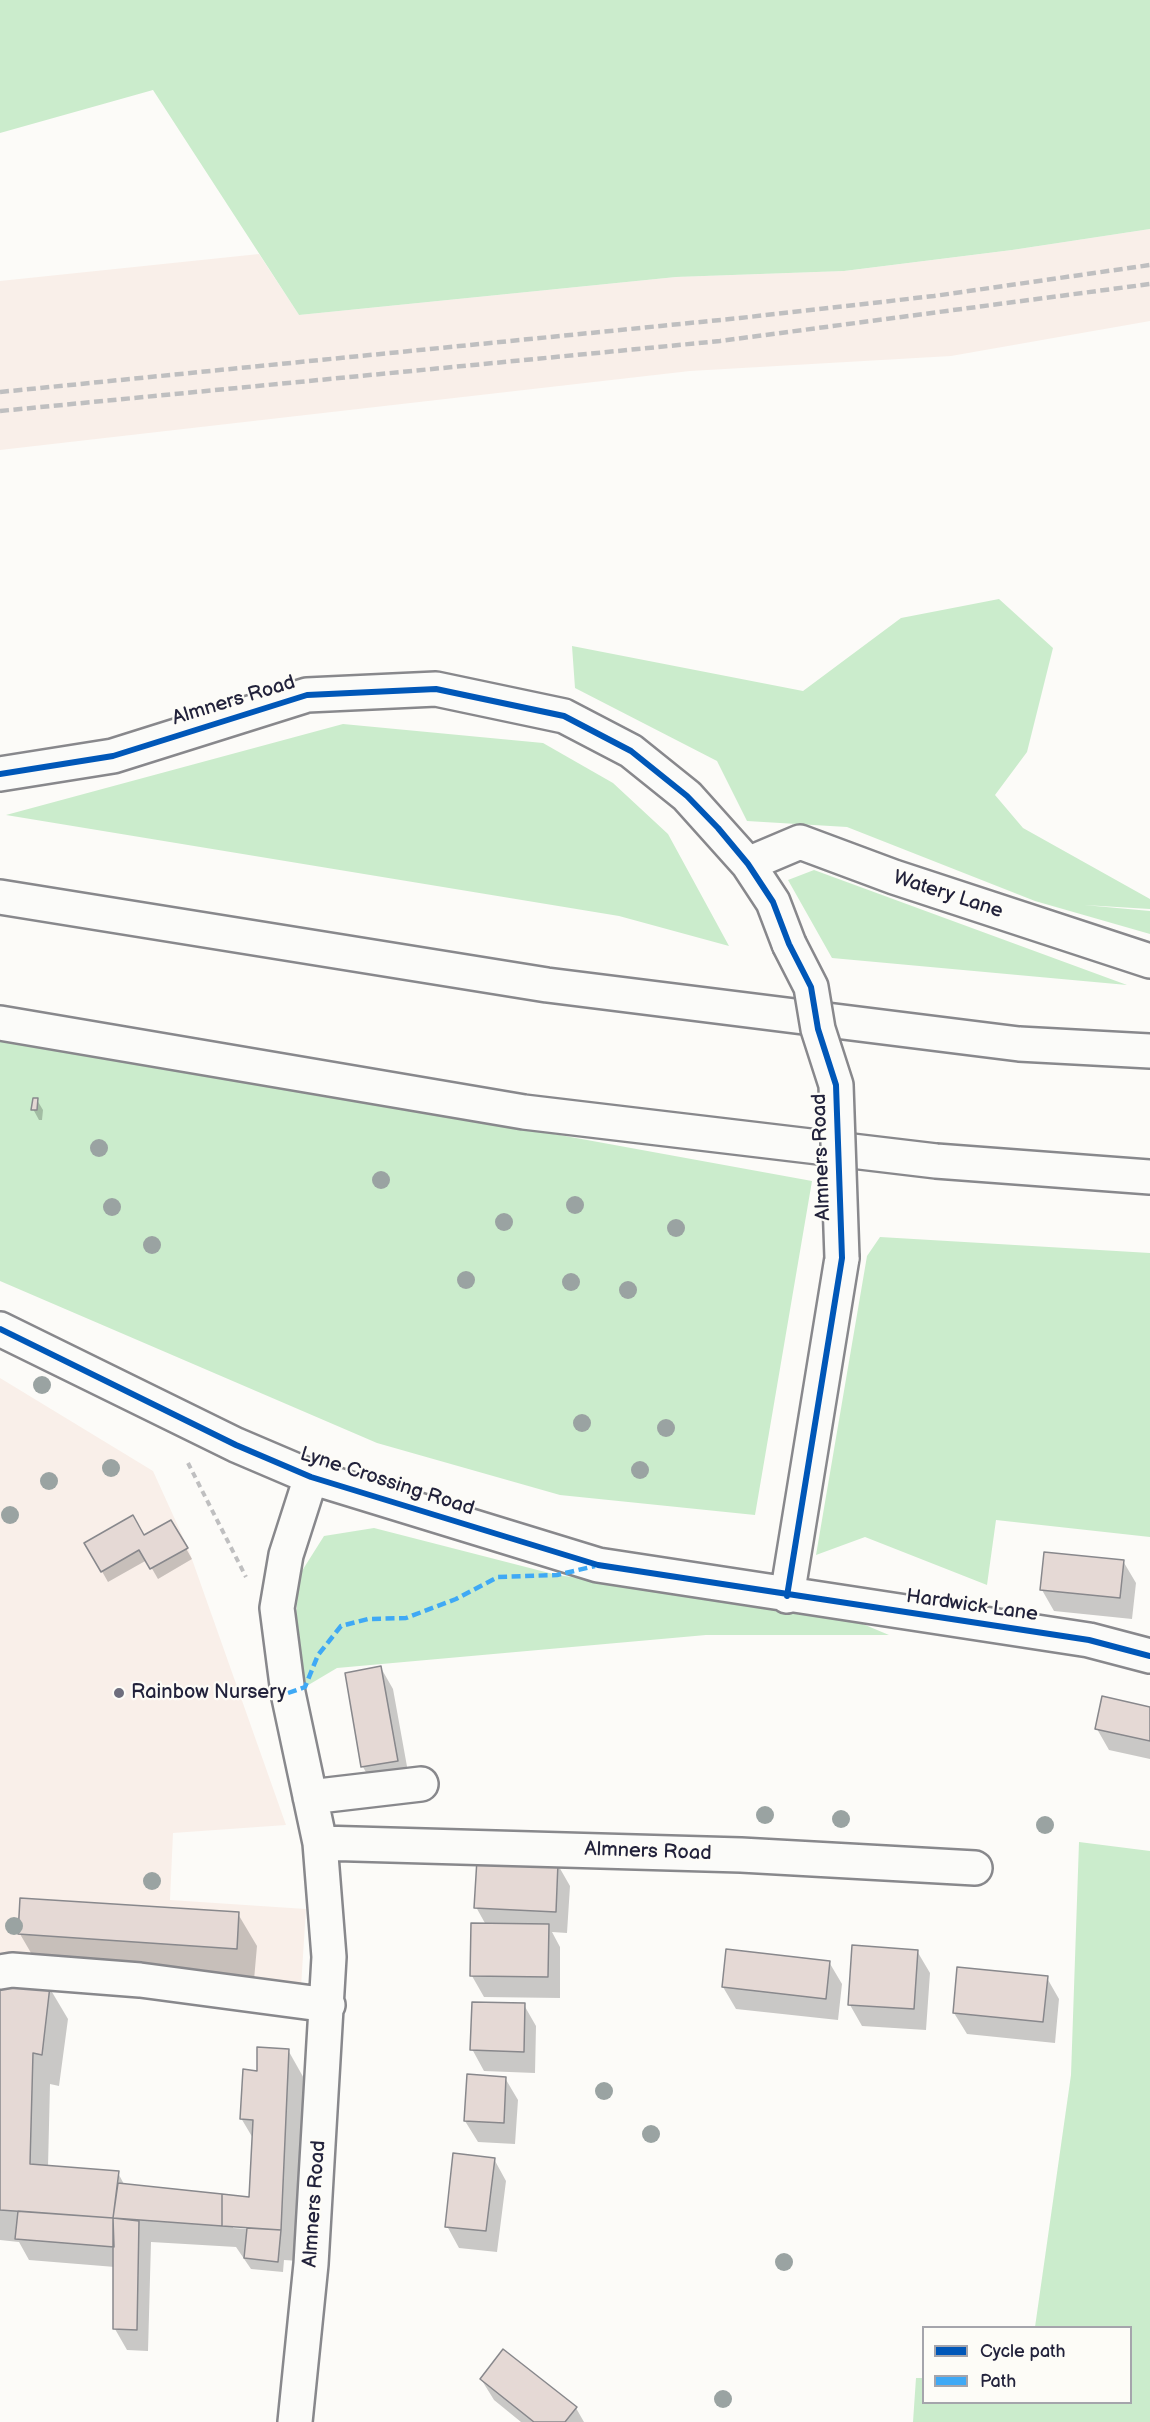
<!DOCTYPE html>
<html>
<head>
<meta charset="utf-8">
<style>
	body { margin:0 }
	#map { position:relative; width:1150px; height:2422px; overflow:hidden; background:#fcfbf8; font-family:"Balsamiq Sans",sans-serif }
	canvas { display:block }
	.legend { position:absolute; left:922px; top:2326px; width:210px; height:78px; box-sizing:border-box; background:#fdfcf7; border:2px solid #a5a5ac; margin:0; padding:8px 10px; list-style:none; font-size:18px; color:#22223b }
	.legend li { display:flex; align-items:center; gap:12px; height:30px }
	.legend b { width:30px; border:2px solid #a5a5ac }
</style>
</head>
<body>
<div id="map">
<canvas width="1150" height="2422"></canvas>
<ul class="legend">
<li><b style="height:8px;background:#0057b8"></b>Cycle path</li>
<li><b style="height:8px;background:#3fa9f5"></b>Path</li>
</ul>
</div>
<script>
const c = document.querySelector('canvas').getContext('2d');
c.lineJoin = 'round';
function fill(path, color) { c.fillStyle = color; c.fill(path, 'evenodd'); }
function trace(path, color, width, dash) { c.strokeStyle = color; c.lineWidth = width; c.lineCap = dash ? 'butt' : 'round'; c.setLineDash(dash || []); c.stroke(path); }
function drawText(font, color, halo, rows, align = 'center') {
  c.font = font + ' "Balsamiq Sans",sans-serif'; c.lineWidth = 4.5; c.setLineDash([]); c.textBaseline = 'middle'; c.strokeStyle = halo; c.fillStyle = color; for (const [text, x, y, turn = 0] of rows) {
    c.save(); c.translate(x, y); c.rotate((+turn || 0) * Math.PI / 180); c.textAlign = isNaN(turn) ? turn : align; if (halo) c.strokeText(text, 0, 0); c.fillText(text, 0, 0); c.restore();
  }
}
fill(new Path2D(`
	M1150,229v92l-199,35 -261,15 -690,79v-169l259,-27 40,61 377,-38 168,-6 168,-21z
	M0,1378l153,93 35,77 98,277 -113,8 -3,67 136,9 -5,78 -301,-29z`), '#f9efe9');
fill(new Path2D(`
	M0,0h1150v229l-138,21 -168,21 -168,6 -377,38 -146,-225 -153,43z
	M999,599l54,49 -26,104 -32,43 28,33 127,71v10l-66,-4 66,6v23l-115,-33 -188,-74 -100,-6 -30,-60 -142,-73 -3,-42 231,45 98,-73z
	M343,724l200,19 70,40 55,51 61,112 -110,-30 -613,-101z
	M814,870l313,115 -295,-27 -44,-78z
	M0,1033l812,148 -57,334 -195,-20 -183,-52 -377,-162z
	M880,1237l270,16v284l-154,-17 -9,65 -122,-48 -49,18 51,-299z
	M374,1528l183,47 282,39 50,21h-183l-369,33 -32,19 -10,-62 5,-51 24,-38z
	M1079,1842l71,9v571h-237l3,-44h7l1,24h206v-74l-95,-1 36,-252z`), '#cbeccc');
fill(new Path2D(`
	M37,1100l6,10 -1,10h-3l-6,-11z
	M171,1522l21,37 -34,20 -11,-19 -39,22 -22,-39 58,-6z
	M1123,1561l13,22 -4,36 -78,-8 -12,-21z
	M381,1668l12,21 17,94 -35,5 -12,-21 -17,-93z
	M1150,1708v51l-41,-9 -12,-21z
	M558,1865l12,21 -3,47 -15,-1 8,15v51l-76,-1 -12,-21 14,-51 -10,-18z
	M238,1914l19,32 -3,34 -216,-15 -18,-31z
	M917,1951l13,22 -4,57 -64,-4 -12,-21z
	M829,1962l13,22 -4,36 -102,-11 -13,-22z
	M1047,1978l12,21 -4,44 -88,-9 -13,-21z
	M0,1986l49,1 19,32 -9,67 -9,-2 -2,83 70,6 7,13 125,13 4,-59 -13,-22 18,-45 29,-23 18,32 -7,179 -15,-1 -1,12 -32,-3 -15,-22 -85,-5 -3,109 -21,-1 -12,-21v-62l-86,-7 -10,-18 -19,-2zM233,2225l29,2 -1,3 -28,-2z
	M524,2005l12,21 -1,47 -51,-2 -12,-22z
	M505,2078l13,22 -3,44 -37,-2 -13,-21z
	M494,2159l12,22 -9,71 -38,-4 -12,-22z
	M481,2379l95,29 8,14h-63l-27,-22z`), '#0003');
const building = new Path2D(`
	M33,1098h5l-1,12h-6z
	M133,1515l11,20 27,-15 17,28 -38,21 -11,-19 -38,22 -17,-29z
	M1044,1552l80,8 -4,38 -80,-8z
	M381,1666l17,95 -37,6 -16,-94z
	M1102,1696l48,11v34l-55,-12z
	M477,1859l81,4 -2,49 -82,-4z
	M20,1898l219,14 -2,37 -219,-15z
	M471,1923l78,1 -1,53 -78,-1z
	M852,1945l66,5 -4,59 -66,-4z
	M726,1949l104,12 -4,38 -104,-12z
	M957,1967l91,9 -5,46 -90,-9z
	M0,1984l50,2 -8,69 -9,-2 -3,111 89,7 -6,47 -113,-8z
	M472,2002l53,1 -1,49 -54,-2z
	M257,2047l32,2 -8,181 -59,-4v-32l27,3 4,-77 -13,-1 3,-50 14,2z
	M467,2074l39,3 -2,46 -40,-2z
	M453,2153l42,5 -9,73 -41,-4z
	M118,2183l104,11v32l-109,-8z
	M18,2211l95,7 1,29 -99,-8z
	M113,2218l26,3 -2,109 -24,-1z
	M247,2228l34,2 -3,32 -34,-4z
	M503,2349l74,58 -12,15h-31l-54,-43z`);
fill(building, '#e5d9d5');
trace(building, '#88888c', 1.5);
const minor = new Path2D(`
	M0,774l113,-18 194,-61 129,-6 128,27 67,35 56,45 61,68 25,38 16,42
	M748,864l52,-22 94,35 256,84
	M0,1329l236,116 75,32 287,88 491,75 61,16
	M787,1596l55,-338
	M310,1797l111,-13
	M320,1843l421,12 234,13
	M0,1972l12,-2 128,10 188,25
	M295,2422l16,-158 18,-307 -9,-114 -32,-150 -11,-85 9,-53 25,-78`);
const highway = new Path2D(`
	M0,897l547,88 472,59 131,7
	M0,1023l524,89 412,49 214,16`);
trace(minor, '#88888c', 38);
trace(highway, '#88888c', 38);
trace(new Path2D(`
	M188,1463l58,114`), '#bfbfc0', 4, [6, 4.5]);
trace(minor, '#fbfbf9', 33);
trace(highway, '#fbfbf9', 33);
trace(new Path2D(`
	M0,392l740,-74 194,-22 216,-31
	M0,411l720,-70 430,-57`), '#bfbfc0', 4.5, [9, 4.5]);
const minorBridge = new Path2D(`
	M789,944l22,43 7,42 18,56 6,173`);
trace(minorBridge, '#88888c', 38, []);
trace(minorBridge, '#fbfbf9', 33);
trace(new Path2D(`
	M288,1693l17,-6 13,-32 23,-29 27,-7 38,-1 50,-19 42,-22 59,-2 38,-9`), '#3fa9f5', 4.5, [9, 4.5]);
trace(new Path2D(`
	M0,774l113,-18 194,-61 129,-6 128,27 67,35 56,45 31,32 30,36 25,38 16,42 22,43 7,42 18,56 6,173 -55,338
	M0,1329l236,116 75,32 287,88 491,75 61,16`), '#0057b8', 6);
c.fillStyle = '#9aa3a2';
for (const [x, y] of [
	[99,1148],
	[381,1180],
	[575,1205],
	[112,1207],
	[504,1222],
	[676,1228],
	[152,1245],
	[466,1280],
	[571,1282],
	[628,1290],
	[42,1385],
	[582,1423],
	[666,1428],
	[111,1468],
	[640,1470],
	[49,1481],
	[10,1515],
	[765,1815],
	[841,1819],
	[1045,1825],
	[152,1881],
	[14,1926],
	[604,2091],
	[651,2134],
	[784,2262],
	[723,2399]
]) { c.beginPath(); c.arc(x, y, 9, 0, 2 * Math.PI); c.fill(); }
for (const [x, y, r, color] of [
	[119,1693,6,"#6e6e7d"]
]) { const dot = new Path2D(); dot.arc(x, y, r, 0, 2 * Math.PI); c.fillStyle = color; c.fill(dot); trace(dot, '#fdfcf7', 2); }
drawText('20px', '#22223b', '#fdfcf7', [
	["Almners Road",234,701,-17],
	["Watery Lane",948,895,18],
	["Almners Road",822,1157,-92],
	["Lyne Crossing Road",387,1482,18],
	["Hardwick Lane",972,1606,8],
	["Almners Road",648,1852,2],
	["Almners Road",315,2204,-86]
]);
drawText('20px', '#22223b', '#fdfcf7', [
	["Rainbow Nursery",131,1693]
], 'left');
</script>
</body>
</html>
